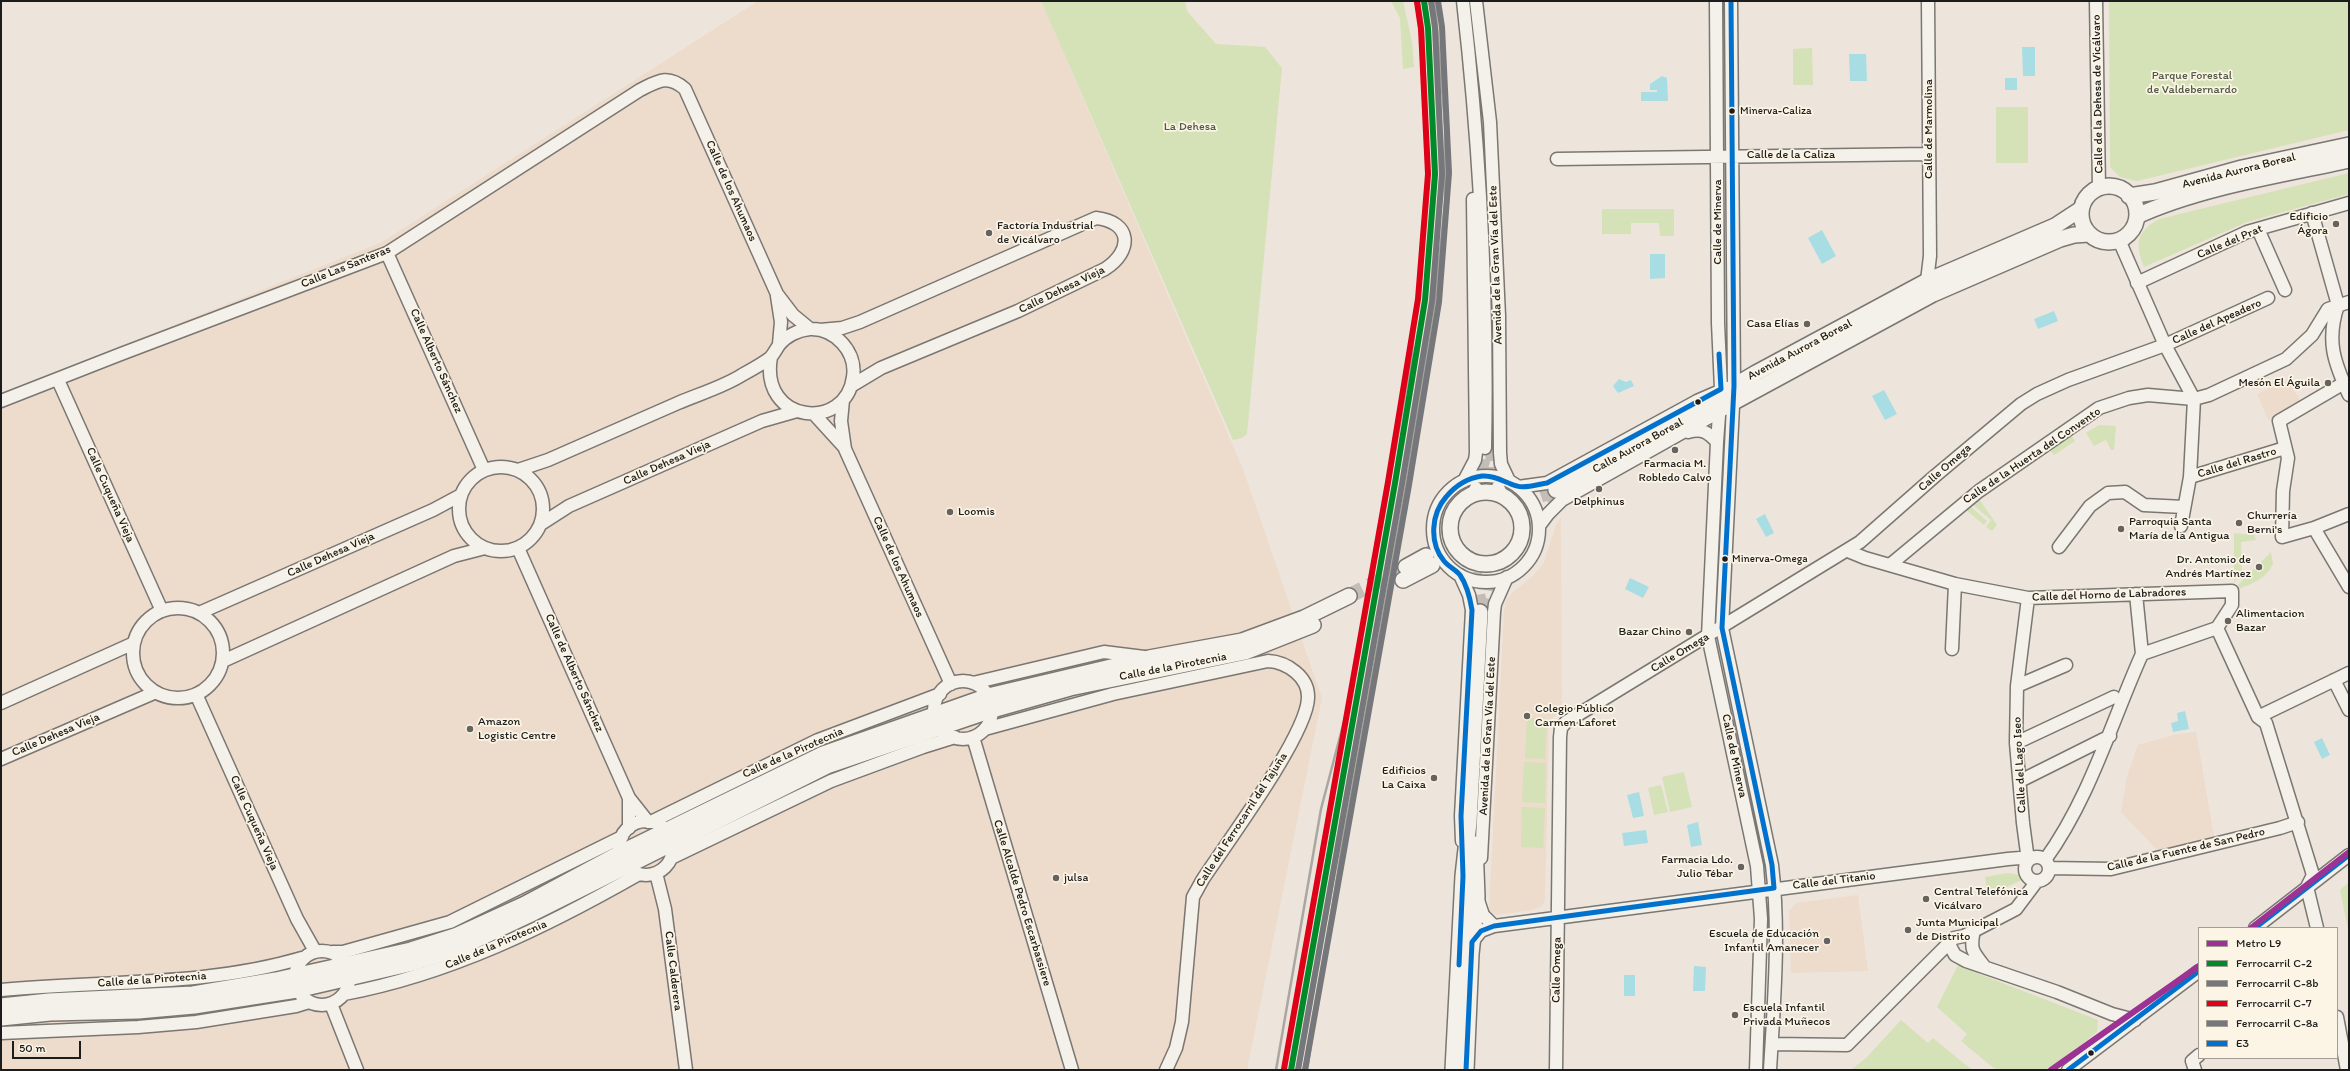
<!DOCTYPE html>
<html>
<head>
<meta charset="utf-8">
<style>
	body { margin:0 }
	#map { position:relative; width:2350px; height:1071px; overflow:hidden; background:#ede5dc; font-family:Itim,sans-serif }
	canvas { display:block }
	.frame { position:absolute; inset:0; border:2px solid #1c1c1c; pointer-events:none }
	.legend { position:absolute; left:2198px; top:927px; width:140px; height:132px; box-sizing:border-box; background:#fcf5e5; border:1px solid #a29e95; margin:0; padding:5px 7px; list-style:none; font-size:12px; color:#1c1c1c }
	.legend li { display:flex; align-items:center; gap:8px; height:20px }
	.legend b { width:20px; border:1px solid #a29e95 }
	.scale { position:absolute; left:12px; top:1041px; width:69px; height:18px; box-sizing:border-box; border:2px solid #1c1c1c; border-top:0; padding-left:5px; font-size:12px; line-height:14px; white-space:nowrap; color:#1c1c1c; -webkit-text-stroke:3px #fcf5e5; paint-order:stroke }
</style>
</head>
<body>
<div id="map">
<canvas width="2350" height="1071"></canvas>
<div class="frame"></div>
<ul class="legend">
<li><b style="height:5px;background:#9c3293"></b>Metro L9</li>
<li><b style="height:5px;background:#008a29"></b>Ferrocarril C-2</li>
<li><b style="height:5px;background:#76777a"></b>Ferrocarril C-8b</li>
<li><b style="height:5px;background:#de0118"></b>Ferrocarril C-7</li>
<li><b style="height:5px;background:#76777a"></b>Ferrocarril C-8a</li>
<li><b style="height:5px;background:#0072ce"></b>E3</li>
</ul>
<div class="scale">50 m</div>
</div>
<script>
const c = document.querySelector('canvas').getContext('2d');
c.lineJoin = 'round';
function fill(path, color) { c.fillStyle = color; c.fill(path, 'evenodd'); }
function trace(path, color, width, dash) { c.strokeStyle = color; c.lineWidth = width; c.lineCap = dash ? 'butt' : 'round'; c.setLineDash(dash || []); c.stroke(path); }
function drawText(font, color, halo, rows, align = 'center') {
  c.font = font + ' Itim,sans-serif'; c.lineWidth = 3.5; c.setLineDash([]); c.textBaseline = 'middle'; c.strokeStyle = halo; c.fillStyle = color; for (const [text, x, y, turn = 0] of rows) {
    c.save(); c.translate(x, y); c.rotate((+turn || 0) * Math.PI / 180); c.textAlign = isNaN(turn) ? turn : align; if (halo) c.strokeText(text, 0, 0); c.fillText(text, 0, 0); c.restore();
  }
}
fill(new Path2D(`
	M758,1h283l202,468 79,229 -75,372h-1246v-676l381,-152z
	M2287,380l15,23 -34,17 -11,-26z
	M1561,518l1,192 -13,11 -4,179 -4,7 -9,3 -36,5 -7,-5 15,-298 2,-12 7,-8 20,-16 10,-12 13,-39z
	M2196,732l18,104 -57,14 -36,-38 6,-36 11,-31 39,-11z
	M1858,895l10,76 -77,2 -2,-62 7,-8z`), '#eddbcc');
fill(new Path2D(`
	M1041,1h144l2,10 29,33 49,3 17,21 -35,366 -5,4 -9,2z
	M1391,1h12l9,41 2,25 -11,2 -3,-51z
	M2109,1h240v129l-212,51 -17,-4 -10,-10z
	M1812,48l1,37h-20v-36z
	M1996,107h32v56h-32z
	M2349,173v21l-102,28 -103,45c-9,-23 -8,-35 15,-48z
	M1602,209h72v27h-14l-1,-13h-28v11h-29z
	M2099,425l17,1 -2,24h-3l-5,-10 -12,6 -8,-13z
	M2071,435l4,6 -21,14 -4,-5z
	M1979,499l18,26 -5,6 -6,-4 5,-7 -19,-16z
	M1970,506l17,15 -3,4 -18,-15z
	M2234,533l20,2 2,5 -15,2 1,31 -8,9z
	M2271,552l2,12c-8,16 -22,20 -37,26l-2,-1 22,-22v3h6v-6h-3z
	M1527,718l20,1 -2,40 -20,-1z
	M1524,762l22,1 -1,40 -23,-1z
	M1684,772l8,35 -22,5 -8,-35z
	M1661,785l7,27 -14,3 -6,-27z
	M1522,807l23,1 -2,40 -22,-1z
	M2008,873l11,2 3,5 -34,15 -3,-18z
	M2349,882v52l-9,-44z
	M1959,963l20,7v4l119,46 -1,12 -48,38h-53l-35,-29 6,-7 -30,-27z
	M1901,1020l27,23 5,-5 39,32h-121l15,-12z`), '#d5e1b6');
fill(new Path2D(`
	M2022,47h13v29h-12z
	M1849,54h17l1,27h-17z
	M1662,76l5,2 1,23h-27v-9h16v-2h-7v-6z
	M2005,78h12v12h-12z
	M1822,230l14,26 -14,8 -14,-26z
	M1650,254h15v24l-15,1z
	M2054,311l4,10 -20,8 -4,-10z
	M1619,379l7,3 5,-2 3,6 -16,7 -5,-7z
	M1884,390l13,24 -12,6 -13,-24z
	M1765,514l9,19 -8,4 -10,-18z
	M1630,578l19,9 -6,11 -18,-9z
	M2185,711l4,18 -16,3 -2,-9 7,-2 -1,-8z
	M2322,738l8,17 -8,4 -8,-17z
	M1639,792l5,24 -11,2 -6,-23z
	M1698,822l4,23 -11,2 -4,-22z
	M1646,830l2,13 -24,3 -2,-13z
	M1694,966l12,1 -1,24h-12z
	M1624,975h11v21h-11z`), '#a8dde4');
trace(new Path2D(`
	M1491,449l1,20 6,18
	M1476,488l8,-27 1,-13`), '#c3bdb6', 12, [12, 6]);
trace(new Path2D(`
	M1518,498l20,-2 18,-6
	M1528,514l22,-19
	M1426,556l17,-12
	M1432,565l17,-9
	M1474,572l6,36
	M1349,596l57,-29
	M1484,613l9,-41`), '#c3bdb6', 15, [15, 8]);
const minor = new Path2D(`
	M1463,1c17,149 25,297 22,447
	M1476,1l14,121 9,194 1,137 1,11 8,17
	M1716,1l2,322 3,66 -4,53 -9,194 49,230 4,53 -5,151
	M1731,1l3,385 -12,242 50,237c8,68 2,137 -2,205
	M2096,1l3,187
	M1557,159l372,-5
	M2312,213l26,92
	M2258,229l27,61
	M2119,240l46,105 29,54
	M387,253l97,217
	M1927,281l3,-25 -2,-255
	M2137,283l110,-51 102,-29
	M777,296l4,26 -2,22
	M2338,305c-12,36 -4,57 11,90
	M820,330l22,-2 18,-6 236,-104c36,4 37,33 9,51l-87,42 -137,57 -30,18
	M58,380l104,231
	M2344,383l-65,38 9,37 -5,33 -1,46 32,-9 35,-14
	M843,400l-2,21 4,28 106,235
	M1,401l120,-47 266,-101 253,-163c18,-9 28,-16 45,-1l92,205 16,21 17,14
	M814,414l31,34
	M1688,432c14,-4 20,0 29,10
	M459 509a42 42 0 1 1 84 0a42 42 0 1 1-84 0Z
	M518,470l30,-10c43,-19 87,-38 130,-57 21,-9 45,-16 64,-28 9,-5 20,-11 28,-17 4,-4 6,-9 9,-13 7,-9 19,-15 31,-16 25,-1 47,23 43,48 -7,55 -94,47 -82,-20
	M1433 529a53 53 0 1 1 106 0a53 53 0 1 1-106 0Z
	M2190,477l95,-29
	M1464,481l11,-21 1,-7 -3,-254
	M1498,487l4,9
	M1518,487l29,-4 150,-82 30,-13
	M1472,496l4,-8
	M541,524l28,-18 193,-85 35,-10
	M1539,526l9,-12 14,-14 162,-91
	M2181,526l9,-49 4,-78
	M2314,528l35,59
	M2059,547l31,-41 18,-13 17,-1 19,13 40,2
	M518,548l111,250 19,24
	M1848,551l17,7 90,26 73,14 204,-7v14l-15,23
	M1891,564l88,-73 120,-83 30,-10 19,-3 46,4 15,-4 77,-36 26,-24 16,-26 21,-7
	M1460,575l9,20 3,15 -11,206 1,25
	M2136,594l6,60
	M2028,598l-11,88 -1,57 7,80 4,30 3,6
	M133 653a45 45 0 1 1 90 0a45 45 0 1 1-90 0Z
	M199,613l234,-103 28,-15
	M2217,628l41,89 8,6 47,152 -6,12 10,41
	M1952,649l3,-65
	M223,661l231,-105 31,-8
	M2334,680l15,30
	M934 710a29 29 0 1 1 58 0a29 29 0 1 1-58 0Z
	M973,683l131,-31 40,5
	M2017,686l49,-21
	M196,694l101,225 18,32
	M1,703l133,-60
	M2258,717l91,-44
	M985,729l128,-35 155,-33c19,1 41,16 40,37 -1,37 -82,146 -105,181l-10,18 -11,125 -6,26 -10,22
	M973,737l99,333
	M2016,743l98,-46
	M1,759l155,-67
	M2020,781l90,-45
	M619 848a27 27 0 1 1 54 0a27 27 0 1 1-54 0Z
	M651,822l167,-82 122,-46
	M629,828v-30
	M2025 869a12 12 0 1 1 24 0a12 12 0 1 1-24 0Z
	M671,858l160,-77 92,-34 32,-10
	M1481,858l13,-246 1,-8 12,-27
	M2045,860c45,-62 66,-137 97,-206l75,-26
	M2049,868l62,1 169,-41 18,-6
	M656,873l9,36 21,161
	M1478,900l5,15 11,11
	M2255,928l94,-73
	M1974,930c-4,19 -2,21 10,36
	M1472,942l9,-11 13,-5 514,-67 12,-1 8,3
	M1949,944l6,11 11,6 91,31 55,22 23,6
	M295 978a27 27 0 1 1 54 0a27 27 0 1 1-54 0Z
	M332,952h11l107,-30 172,-85
	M1,990c101,-10 203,-3 301,-32
	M344,994c106,-20 202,-67 295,-120
	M331,1004l26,66
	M2337,1017l10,53
	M1,1033l137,-6 58,-5 100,-16 13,-4
	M1772,1044l75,1 107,-107 10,-2 52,-27 21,-28
	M1556,1070l4,-333 1,-9 5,-6 294,-180 75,-66 86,-72 16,-10 31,-14 97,-35 103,-47
	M2068,1070l131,-99
	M2195,1070l-3,-9 7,-6`);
const major = new Path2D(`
	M2081 214a28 28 0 1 1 56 0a28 28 0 1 1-56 0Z
	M2129,196l26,-4 87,-24 107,-23
	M2137,216c63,-29 144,-41 212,-56
	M1720,401l12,2 201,-109 127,-55 14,-4 15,-1
	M1556,490l164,-89 14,-15 22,-13 171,-92 128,-55 26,-17
	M1450 528a36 36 0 1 1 72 0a36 36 0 1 1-72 0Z
	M1406,567l20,-11
	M1403,580l29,-15
	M1,1006l48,-5 144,-7 83,-14 135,-30 44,-14 70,-32 95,-51 203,-99 165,-58 161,-38 93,-17 62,-23 45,-22
	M1,1018l49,-5 88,-2 56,-5 103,-16 116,-27 46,-15 70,-33 298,-149 165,-56 78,-22 175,-36 68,-27
	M1453,1070l10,-194 6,-54 11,-210
	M1466,1070l5,-116 6,-57 -2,-53`);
trace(minor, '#7a7672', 15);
trace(major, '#7a7672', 18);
trace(minor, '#f4f0ea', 12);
trace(major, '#f4f0ea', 15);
trace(new Path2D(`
	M1276,1070l45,-261 32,-122 58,-325 16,-158v-75l-4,-101 -4,-27
	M1307,1070l34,-218 65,-367 29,-184 10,-99v-76l-10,-125`), '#aaa7a3', 2.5);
trace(new Path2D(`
	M2255,928l94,-73
	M1459,965l4,-89 -2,-60 11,-206c-2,-12 -5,-25 -12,-35 -4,-5 -11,-8 -16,-14 -15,-18 -13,-47 2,-64 10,-12 21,-19 36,-21 14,-1 23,7 35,10 8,3 22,-2 30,-3l174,-94 -2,-35
	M1466,1070l6,-128 9,-11 13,-5 280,-38 -2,-23 -50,-237 12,-242 -3,-385
	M2068,1070l131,-99`), '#0072ce', 5);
trace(new Path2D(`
	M1291,1070l104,-587 30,-183 10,-126 -7,-146 -4,-27`), '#008a29', 6);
trace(new Path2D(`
	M1298,1070l104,-586 30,-183 10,-127 -7,-146 -4,-27`), '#76777a', 6);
trace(new Path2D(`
	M1284,1069l104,-587 30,-183 10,-125 -7,-145 -4,-27`), '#de0118', 6);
trace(new Path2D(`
	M1305,1070l104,-585 30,-183 10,-129 -7,-146 -4,-26`), '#76777a', 6);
trace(new Path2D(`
	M2251,928l98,-76
	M2051,1070l148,-104`), '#9c3293', 6);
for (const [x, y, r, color] of [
	[1732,111,3.5,"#1c1c1c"],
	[2336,224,4,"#65625f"],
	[989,233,4,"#65625f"],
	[1807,324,4,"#65625f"],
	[2328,383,4,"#65625f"],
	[1698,402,3.5,"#1c1c1c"],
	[1675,450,4,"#65625f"],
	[1599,489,4,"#65625f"],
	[950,512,4,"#65625f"],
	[2239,523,4,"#65625f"],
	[2121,529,4,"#65625f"],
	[1725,559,3.5,"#1c1c1c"],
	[2259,567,4,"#65625f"],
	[2228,621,4,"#65625f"],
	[1689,632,4,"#65625f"],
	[1527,716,4,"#65625f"],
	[470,729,4,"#65625f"],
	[1434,778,4,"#65625f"],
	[1741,867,4,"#65625f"],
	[1056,878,4,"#65625f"],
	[1926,899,4,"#65625f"],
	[1908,930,4,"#65625f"],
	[1827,941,4,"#65625f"],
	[1735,1015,4,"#65625f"],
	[2091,1053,3.5,"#1c1c1c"]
]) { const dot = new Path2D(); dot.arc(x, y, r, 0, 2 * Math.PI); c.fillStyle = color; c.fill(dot); trace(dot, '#fcf5e5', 1.5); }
drawText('11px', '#1c1c1c', '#fcf5e5', [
	["Minerva-Caliza",1740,111],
	["Minerva-Omega",1732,559]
], 'left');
drawText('12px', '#4e5641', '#fcf5e5', [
	["Parque Forestal",2192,76],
	["de Valdebernardo",2192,90],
	["La Dehesa",1190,127]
]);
drawText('12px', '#1c1c1c', '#fcf5e5', [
	["Calle de la Dehesa de Vicálvaro",2098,94,-91],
	["Calle de Marmolina",1929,129,-90],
	["Calle de la Caliza",1791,155],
	["Avenida Aurora Boreal",2239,171,-14],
	["Calle de los Ahumaos",731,191,66],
	["Calle de Minerva",1718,222,-90],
	["Calle del Prat",2230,242,-23],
	["Avenida de la Gran Vía del Este",1496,265,-92],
	["Calle Las Santeras",346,267,-22],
	["Calle Dehesa Vieja",1062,290,-26],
	["Calle del Apeadero",2217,322,-24],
	["Avenida Aurora Boreal",1800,350,-28],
	["Calle Alberto Sánchez",436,361,66],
	["Calle Aurora Boreal",1638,446,-29],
	["Calle de la Huerta del Convento",2032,456,-34],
	["Calle Dehesa Vieja",667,463,-24],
	["Calle del Rastro",2237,463,-17],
	["Calle Omega",1945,468,-41],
	["Calle Cuqueña Vieja",110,495,66],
	["Calle Dehesa Vieja",331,555,-24],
	["Calle de los Ahumaos",898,567,66],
	["Calle del Horno de Labradores",2109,595,-2],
	["Calle Omega",1680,653,-31],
	["Calle de la Pirotecnia",1173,667,-11],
	["Calle de Alberto Sánchez",574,673,66],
	["Calle Dehesa Vieja",56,735,-23],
	["Avenida de la Gran Vía del Este",1488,736,-87],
	["Calle de la Pirotecnia",793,753,-24],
	["Calle de Minerva",1734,756,78],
	["Calle del Lago Iseo",2020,765,-93],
	["Calle del Ferrocarril del Tajuña",1242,820,-57],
	["Calle Cuqueña Vieja",254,823,66],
	["Calle de la Fuente de San Pedro",2186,850,-13],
	["Calle del Titanio",1834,881,-7],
	["Calle Alcalde Pedro Escarbassiere",1022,903,73],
	["Calle de la Pirotecnia",496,945,-23],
	["Calle Omega",1557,970,-89],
	["Calle Calderera",673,971,83],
	["Calle de la Pirotecnia",152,980,-4]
]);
drawText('12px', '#1c1c1c', '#fcf5e5', [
	["Edificio",2328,217,"right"],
	["Ágora",2328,231,"right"],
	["Factoría Industrial",997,226],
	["de Vicálvaro",997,240],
	["Casa Elías",1799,324,"right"],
	["Mesón El Águila",2320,383,"right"],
	["Farmacia M.",1675,464,"center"],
	["Robledo Calvo",1675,478,"center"],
	["Delphinus",1599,502,"center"],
	["Loomis",958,512],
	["Churrería",2247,516],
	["Berni's",2247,530],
	["Parroquia Santa",2129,522],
	["María de la Antigua",2129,536],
	["Dr. Antonio de",2251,560,"right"],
	["Andrés Martínez",2251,574,"right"],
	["Alimentacion",2236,614],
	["Bazar",2236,628],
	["Bazar Chino",1681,632,"right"],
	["Colegio Público",1535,709],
	["Carmen Laforet",1535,723],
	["Amazon",478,722],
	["Logistic Centre",478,736],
	["Edificios",1426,771,"right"],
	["La Caixa",1426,785,"right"],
	["Farmacia Ldo.",1733,860,"right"],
	["Julio Tébar",1733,874,"right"],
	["julsa",1064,878],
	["Central Telefónica",1934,892],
	["Vicálvaro",1934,906],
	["Junta Municipal",1916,923],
	["de Distrito",1916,937],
	["Escuela de Educación",1819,934,"right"],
	["Infantil Amanecer",1819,948,"right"],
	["Escuela Infantil",1743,1008],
	["Privada Muñecos",1743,1022]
], 'left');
</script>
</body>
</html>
